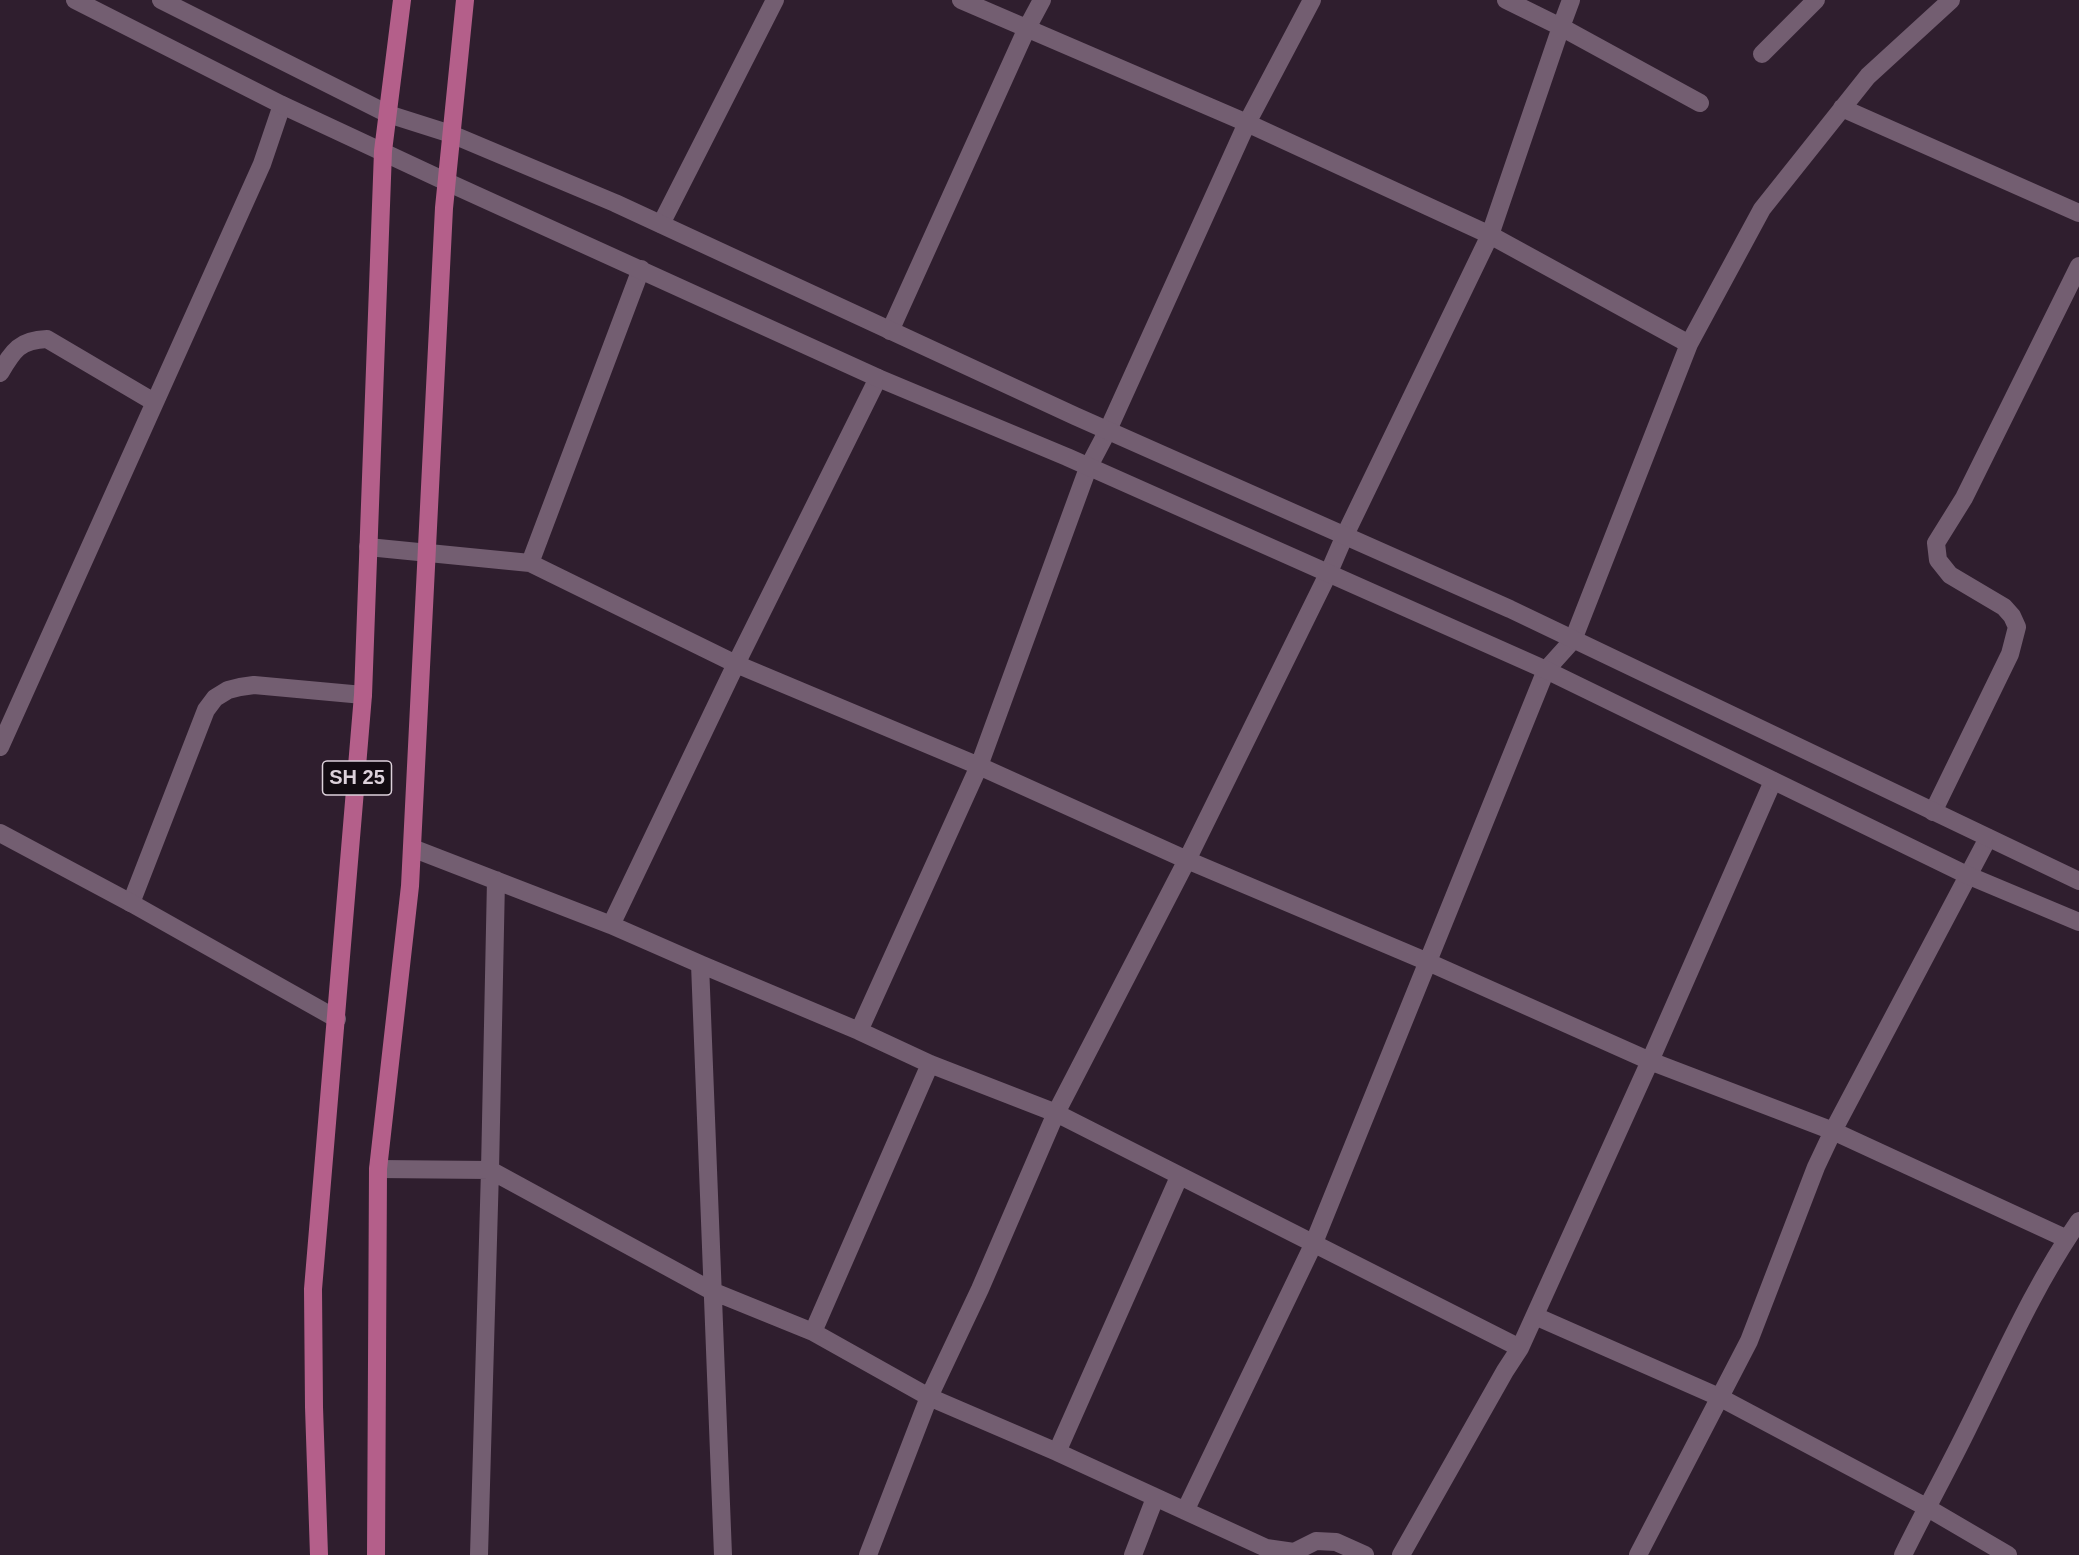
<!DOCTYPE html>
<html>
<head>
<meta charset="utf-8">
<style>
	body { margin:0 }
	canvas { display:block; background:#2f1e2e }
</style>
</head>
<body>
<canvas width="2079" height="1555"></canvas>
<script>
const c = document.querySelector('canvas').getContext('2d');
c.lineJoin = 'round';
function trace(path, color, width, dash) { c.strokeStyle = color; c.lineWidth = width; c.lineCap = dash ? 'butt' : 'round'; c.setLineDash(dash || []); c.stroke(path); }
function drawText(font, color, halo, rows, align = 'center') {
  c.font = font + ' Arial,sans-serif'; c.lineWidth = 4.5; c.setLineDash([]); c.textBaseline = 'middle'; c.strokeStyle = halo; c.fillStyle = color; for (const [text, x, y, turn = 0] of rows) {
    c.save(); c.translate(x, y); c.rotate((+turn || 0) * Math.PI / 180); c.textAlign = isNaN(turn) ? turn : align; if (halo) c.strokeText(text, 0, 0); c.fillText(text, 0, 0); c.restore();
  }
}
trace(new Path2D(`
	M961,0l286,123 243,112 199,109
	M1571,0l-10,27 139,76
	M1762,54l54,-54
	M1842,108l237,105
	M661,224l114,-224
	M890,331l137,-303 15,-28
	M0,373c13,-22 19,-33 47,-34l107,63
	M368,547l162,16 206,101 243,102 208,94 241,102 222,99 183,70 234,108
	M530,563l111,-294
	M0,747l262,-583 20,-59
	M1933,812l77,-158 7,-27 -5,-11 -8,-9 -54,-32 -12,-15 -2,-17 28,-45 115,-232
	M412,848l199,77 89,39 23,591
	M131,903l75,-193 9,-12 13,-8 12,-3 14,-2 109,10
	M611,925l125,-261 142,-286
	M700,964l159,67 71,33 126,49 464,235
	M859,1031l120,-265 109,-298 20,-38 139,-307 65,-123
	M378,1169l112,1 222,121 101,41 116,65 128,55 209,96 28,4 22,-11 20,1 29,13
	M1535,1316l184,81 207,110 82,48
	M813,1332l117,-268
	M1057,1452l122,-275
	M1185,1511l128,-266 233,-575 27,-30 116,-296 73,-135 106,-133 83,-76
	M479,1555l11,-385 6,-290
	M868,1555l61,-158 51,-108 76,-176 131,-253 142,-288 16,-37 145,-300 71,-208 -55,-27
	M1133,1555l22,-57
	M1401,1555l104,-184 15,-23 130,-287 123,-280
	M1638,1555l111,-214 67,-174 17,-36 155,-293
	M1903,1555c21,-43 44,-84 65,-127 35,-70 66,-142 111,-207`), '#735e71', 18);
trace(new Path2D(`
	M75,0l207,105 165,77 431,196 189,79 479,213 421,205 112,47
	M161,0l227,114 63,20 164,69 460,213 435,193 569,272
	M0,833l131,70 206,116`), '#735e71', 18);
trace(new Path2D(`
	M319,1555l-5,-148 -1,-118 50,-594 20,-544 19,-151
	M376,1555l2,-386 32,-283 34,-678 21,-208`), '#b45f8a', 18);
for (const [x, y, w] of [
	[357,778,69]
]) { const box = new Path2D(); box.roundRect(x - w / 2, y - 17, w, 34, 4.5); c.fillStyle = '#130b12'; c.fill(box); trace(box, '#ddd1db', 1.5); }
drawText('bold 20px', '#ddd1db', null, [
	["SH 25",357,778]
]);
</script>
</body>
</html>
